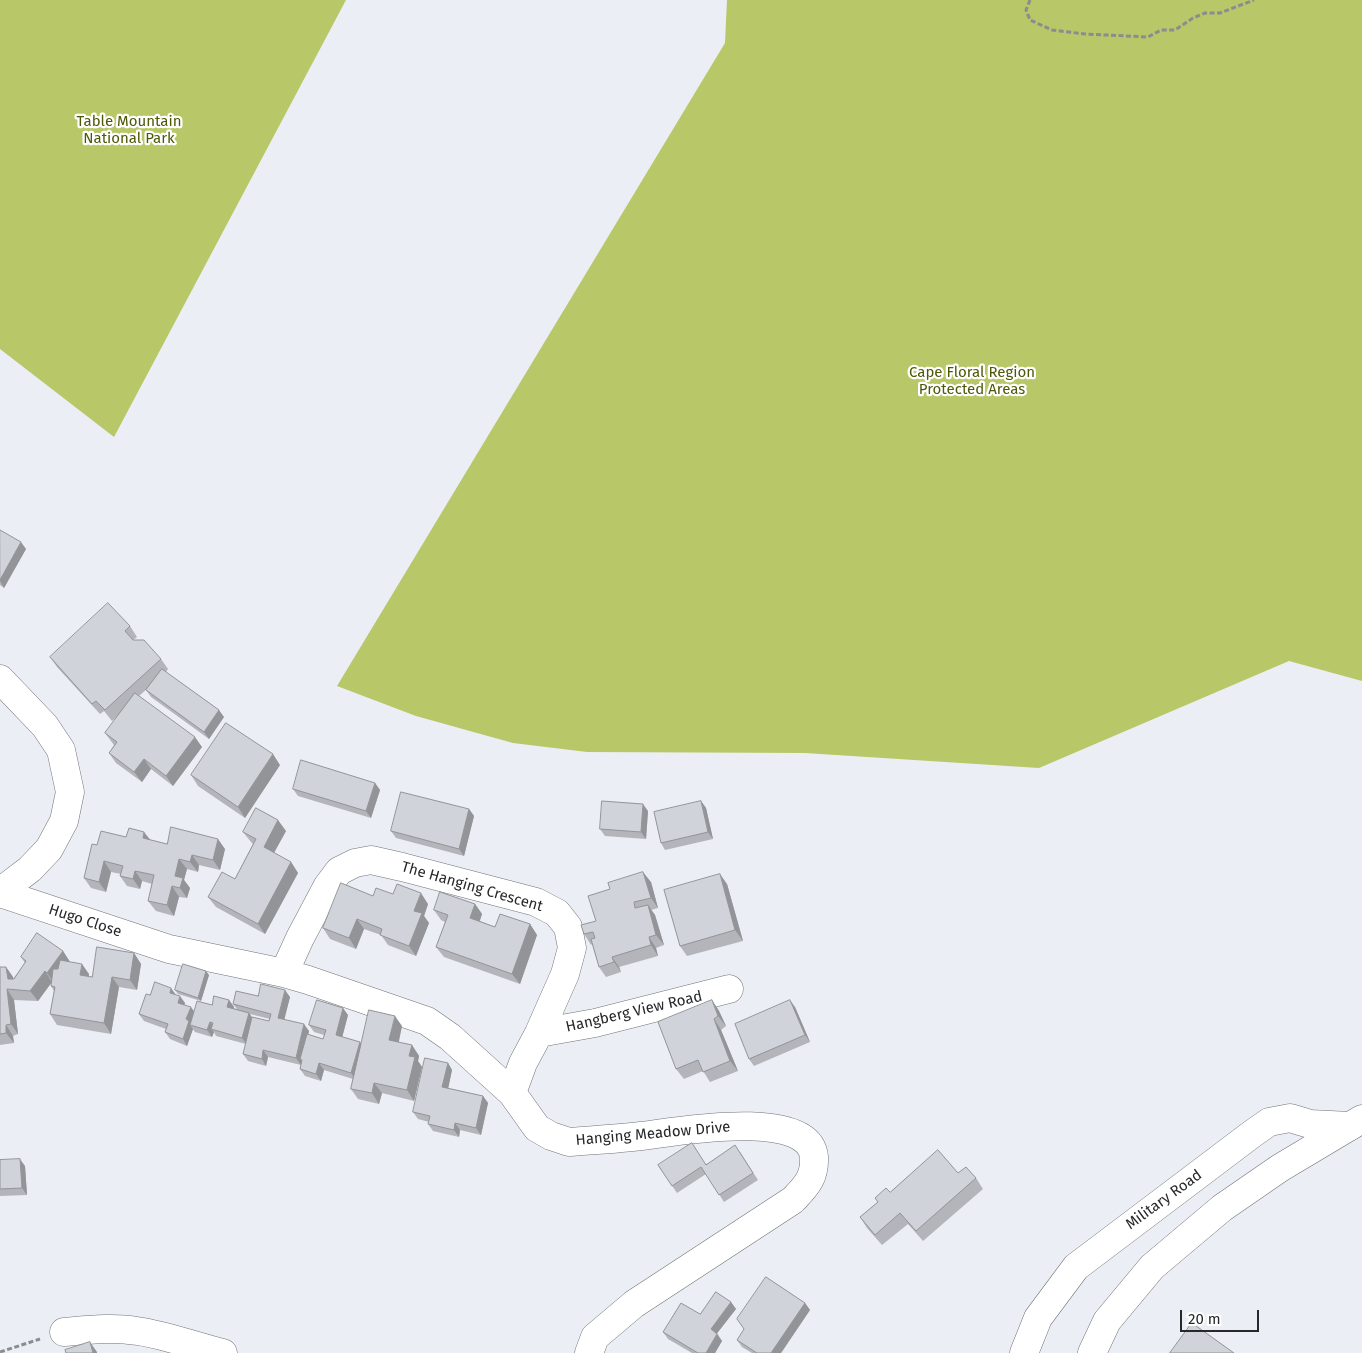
<!DOCTYPE html>
<html>
<head>
<meta charset="utf-8">
<style>
	body { margin:0 }
	#map { position:relative; width:1362px; height:1353px; overflow:hidden; background:#ebeef4; font-family:"Fira Sans",sans-serif }
	canvas { display:block }
	.scale { position:absolute; left:1180px; top:1310px; width:79px; height:22px; box-sizing:border-box; border:2px solid #27282a; border-top:0; padding-left:6px; font-size:15px; line-height:18px; white-space:nowrap; color:#27282a; -webkit-text-stroke:4px #fff; paint-order:stroke }
</style>
</head>
<body>
<div id="map">
<canvas width="1362" height="1353"></canvas>
<div class="scale">20 m</div>
</div>
<script>
const c = document.querySelector('canvas').getContext('2d');
c.lineJoin = 'round';
function fill(path, color) { c.fillStyle = color; c.fill(path, 'evenodd'); }
function trace(path, color, width, dash) { c.strokeStyle = color; c.lineWidth = width; c.lineCap = dash ? 'butt' : 'round'; c.setLineDash(dash || []); c.stroke(path); }
function drawText(font, color, halo, rows, align = 'center') {
  c.font = font + ' "Fira Sans",sans-serif'; c.lineWidth = 4.5; c.setLineDash([]); c.textBaseline = 'middle'; c.strokeStyle = halo; c.fillStyle = color; for (const [text, x, y, turn = 0] of rows) {
    c.save(); c.translate(x, y); c.rotate((+turn || 0) * Math.PI / 180); c.textAlign = isNaN(turn) ? turn : align; if (halo) c.strokeText(text, 0, 0); c.fillText(text, 0, 0); c.restore();
  }
}
fill(new Path2D(`
	M0,0h346l-232,437 -114,-88z
	M727,0h635v681l-73,-20 -250,107 -234,-15 -218,-1 -74,-9 -97,-27 -79,-30 388,-643z`), '#b8c768');
const minor = new Path2D(`
	M0,679l45,47 16,24 9,42 -6,29 -15,28 -19,20 -30,23
	M0,893l169,56 115,24 24,7 119,41 23,16 62,56 25,35 14,8 18,6c24,-2 48,-3 72,-6 34,-4 168,-29 173,21 1,21 -8,29 -21,43l-159,104 -39,33 -6,16
	M284,973l16,-35 27,-51 12,-16 16,-8 16,-3 31,7 134,35 21,11 11,14 4,21 -7,26 -26,59 -16,30 -11,30
	M539,1033l56,-10 134,-34
	M64,1332c24,-2 49,-5 73,-1 29,4 57,15 86,22
	M1024,1353l14,-35 38,-51 176,-133 17,-12 21,-4 20,6 40,2`);
const major = new Path2D(`
	M1092,1353l15,-32 45,-54 70,-59 58,-40 82,-49`);
trace(minor, '#707378', 29);
trace(major, '#707378', 29);
trace(new Path2D(`
	M1030,0l-4,10 4,10 22,10 33,4 63,3 13,-7h14l18,-12 12,-5h15l34,-13
	M0,1352l40,-13`), '#8a8c90', 3, [5, 2.5]);
trace(minor, '#fff', 28);
trace(major, '#fff', 28);
fill(new Path2D(`
	M0,530l26,19 -22,39 -4,-3z
	M130,626l7,11 -4,3 28,19 7,10 -2,3 58,45 -15,22 -58,-42 -5,-7 2,-2 -9,8 63,51 -29,39 -22,-17 -9,13 -26,-19 -7,-10 5,-8 -9,-12 15,-19 -8,7 -8,-10 -4,3 -43,-47 -7,-10z
	M280,765l-35,53 -47,-32 -7,-11z
	M375,783l5,7 -9,28 -73,-22 -5,-7z
	M701,801l5,7 7,31 -48,11 -4,-7z
	M469,809l5,7 -10,40 -68,-18 -5,-7z
	M648,811l-2,28 -41,-3 -5,-7z
	M286,831l-12,22 17,9 7,11 -33,61 -49,-27 -8,-10 27,-18 18,-35 -2,-2 -8,-10z
	M126,837l24,3 17,4 58,5 -5,21 -21,-5 -1,7 -11,-3 -3,11 6,8 -3,10 -8,-1 -5,19 -18,-5 -8,-10 4,-17 -10,-3 -2,8 -13,-3 -7,-10 1,-2 -10,-2 -5,20 -15,-4 -7,-10z
	M651,882l7,26 -7,2 4,5 9,30 -8,3 2,8 -39,11 2,5 -15,5 -7,-10 -7,-23 -1,1 -7,-11z
	M727,884l16,57 -56,15 -7,-10z
	M393,894l35,10 -4,12 5,7 -13,33 -28,-11 -7,-10 -17,-6 -8,20 -26,-10 -7,-11z
	M475,904l7,10 -2,7 15,6 35,-3 7,11 -17,49 -76,-27 -8,-10 9,-25 -4,-2 -7,-10z
	M63,951l7,11 19,12v3h3l42,-24 7,11 -4,26 -18,-3 -8,47 -54,-9 -7,-11 4,-23 -3,-5v-3l-13,18 -24,-1 4,34 -5,2 1,7 -14,2v-78h6l7,10v2l12,-16 -4,-6z
	M209,975l-8,26 -23,-7 -3,-4z
	M150,995h26l9,8 -1,2 10,7 18,-7 17,-5 5,7 -1,1 4,1 -4,-5 25,-8 32,1 -6,22 25,12 -1,4 15,4 1,-4 -10,-3 -5,-7 39,-10 -6,22 18,5 1,2 41,-18 -4,16 14,3 7,11 -1,5 4,6 -8,34 -32,-8 -3,11 -21,-5 -7,-10 2,-10 -29,-9 -3,11 -16,-5 -5,-7 1,-4 -33,-8 -2,9 -18,-5 -5,-7 3,-10 -30,-8 -2,-4 -2,5 -17,-5 -2,-3 -6,17 -17,-7 -5,-7 1,-3 -22,-8 -5,-7zM250,1014l20,5 -1,2 -17,-3z
	M712,1000l7,11 7,15 -5,4 17,41 -28,11 -7,-11 -19,8 -8,-10z
	M795,1007l15,35 -56,24 -5,-7z
	M448,1063l4,7 -4,18 35,8 5,7 -7,32 -21,-5 -1,7 -26,-6 -5,-7 1,-2 -11,-3 -5,-7z
	M740,1152l18,28 -34,22 -18,-28 -29,19 -19,-28 48,-1z
	M0,1160l25,6 2,29 -27,1z
	M958,1173l18,5 7,11 -60,52 -15,-17 -26,21 -15,-17 -7,-11 18,-15 -3,-4 15,-6z
	M731,1302l5,7 -19,24 5,8 -7,12h-23l-24,-14 -5,-7 37,-18z
	M805,1303l5,7 -29,43h-29l-10,-6 -5,-7z`), '#b3b5bb');
fill(new Path2D(`
	M21,542l5,7 -22,39 -4,-7v-1z
	M219,710l5,7 -15,22 -5,-7z
	M195,737l7,10 -29,39 -7,-10z
	M273,754l7,11 -35,53 -7,-11z
	M144,759l7,10 -9,13 -8,-10z
	M375,783l5,7 -9,28 -5,-7z
	M701,801l5,7 7,31 -5,-7z
	M643,804l5,7 -2,28 -5,-7z
	M469,809l5,7 -10,40 -5,-7z
	M278,820l8,11 -15,27 -7,-11z
	M144,832l8,10 -9,-4z
	M218,839l7,10 -5,21 -7,-10z
	M192,855l7,10 -1,7 -8,-10z
	M179,859l8,10 -3,11 6,8 -3,10 -7,-10 -5,-12z
	M104,861l7,11 -5,20 -7,-10z
	M291,862l7,11 -33,61 -7,-10z
	M135,871l7,10 -2,8 -7,-10z
	M643,872l8,10 7,26 -7,-10z
	M720,874l7,10 16,57 -8,-11z
	M172,886l7,11 -5,19 -7,-11z
	M421,893l7,11 -4,12 5,7 -13,33 -7,-10 5,-35z
	M475,904l7,10 -5,14 -7,-10z
	M648,905l7,10 9,30 -8,-10z
	M357,919l7,10 -8,20 -7,-11z
	M530,924l7,11 -17,49 -8,-10z
	M649,937l7,11 2,8 -7,-11z
	M63,951l7,11 -16,21 -7,-10z
	M134,953l7,11 -4,26 -7,-10z
	M612,957l7,10 2,5 -7,-10z
	M82,964l7,10 -2,11 -7,-10z
	M6,967l7,10 2,12 -7,-10z
	M45,971l7,11 -14,19 -8,-10z
	M206,971l3,4 -8,26 -3,-3z
	M112,977l7,10 -8,47 -7,-11z
	M171,988l5,7 -6,-2z
	M7,989l7,11 4,34 -7,-10z
	M285,990l5,7 -7,28 -5,-7z
	M180,996l5,7 -2,7 -5,-7z
	M229,1000l5,7 -2,7 -5,-7z
	M712,1000l7,11 7,15 -8,-10z
	M790,1000l5,7 15,35 -5,-7z
	M191,1007l5,7 -6,11 3,4 -6,17 -4,-7 3,-20z
	M343,1008l5,7 -7,27 -5,-7z
	M249,1013l5,7 -7,25 -5,-7z
	M395,1016l7,10 -5,25 -8,-11z
	M714,1019l7,11 17,41 -8,-10z
	M210,1022l5,7h-4l3,3 -2,5 -5,-7z
	M304,1024l5,7 -7,29 -2,-1 2,3 -1,3 -5,-7z
	M6,1025l7,11 1,7 -8,-10z
	M360,1042l5,7 -9,31 -5,-7z
	M412,1045l7,11 -1,5 4,6 -8,34 -7,-11 2,-34z
	M263,1050l5,7 -2,9 -4,-7z
	M319,1063l5,7 -3,11 -5,-7z
	M448,1063l4,7 -5,24 -5,-7z
	M374,1083l8,10 -3,11 -7,-11z
	M483,1096l5,7 -7,32 -5,-7z
	M455,1123l5,7 -1,7 -5,-7z
	M20,1159l5,7 2,29 -5,-7z
	M731,1302l5,7 -21,27 -4,-7z
	M805,1303l5,7 -29,43h-10z
	M717,1334l5,7 -7,12h-9z
	M90,1342l7,10v1h-4z`), '#929498');
const building = new Path2D(`
	M0,530l21,12 -21,38z
	M108,603l22,23 -5,5 8,9h11l17,19 -56,51 -9,-9 -4,3 -42,-47z
	M162,669l57,41 -15,22 -58,-42z
	M135,693l60,44 -29,39 -22,-17 -10,13 -25,-19 8,-11 -12,-9z
	M226,723l47,31 -35,53 -47,-32z
	M301,760l74,23 -9,28 -73,-22z
	M401,792l68,17 -10,40 -68,-18z
	M602,801l41,3 -2,28 -41,-3z
	M701,801l7,31 -47,11 -7,-31z
	M256,808l22,12 -14,27 27,15 -33,62 -50,-27 14,-25 13,7 21,-40 -13,-7z
	M171,827l47,12 -5,21 -21,-5 -2,7 -11,-3 -4,17 8,2 -3,10 -8,-2 -5,19 -19,-4 6,-26 -19,-4 -2,8 -13,-3 3,-10 -19,-5 -5,21 -15,-4 8,-34 5,1 4,-14 25,6 3,-9 15,4 -1,6 24,6z
	M643,872l8,26 -17,4 1,6 13,-3 8,30 -7,2 2,8 -39,12 2,5 -15,5 -8,-28 4,-1 -2,-6 -9,2 -3,-9 15,-4 -8,-25 22,-7 -2,-6z
	M720,874l15,56 -55,16 -16,-56z
	M341,883l32,13 3,-8 17,6 4,-10 24,9 -7,18 8,2 -13,33 -29,-11 2,-6 -25,-10 -8,19 -26,-10z
	M440,892l35,12 -5,14 25,9 5,-13 30,10 -18,50 -76,-27 12,-32 -14,-5z
	M37,933l26,18 -16,22 -2,-2 -15,20 -23,-2 4,35 -5,1v8l-6,1v-67h6l2,12h6l12,-18 -5,-4z
	M97,947l37,6 -4,27 -18,-3 -8,46 -54,-9 5,-27 -4,-1 2,-17h5l2,-9 22,4 -2,11 12,2z
	M183,964l23,7 -8,27 -23,-8z
	M155,982l16,6 -1,5 10,3 -2,7 13,4 -5,12 3,2 -6,18 -18,-7 3,-8 -29,-10 7,-20 4,1z
	M261,984l24,6 -7,28 26,6 -8,34 -33,-8 -1,9 -19,-5 9,-37 17,4 2,-7 -38,-10 3,-13 22,5z
	M214,996l15,4 -2,7 22,6 -7,25 -31,-9 2,-6 -3,-1 -3,8 -17,-5 7,-24 15,4z
	M317,1000l26,8 -7,27 24,7 -9,31 -32,-10 -3,11 -16,-5 2,-9 -2,-1 7,-25 16,5 3,-9 -17,-5z
	M712,1000l6,16 -4,3 16,42 -27,11 -5,-12 -22,9 -18,-47z
	M790,1000l15,35 -56,24 -14,-35z
	M369,1010l26,6 -6,24 23,5 -3,11 6,1 -8,33 -33,-7 -2,10 -21,-4z
	M425,1058l23,5 -6,24 41,9 -7,32 -21,-5 -1,7 -26,-6 2,-8 -17,-4z
	M692,1143l14,22 29,-20 18,28 -34,22 -18,-28 -29,19 -14,-21z
	M938,1150l20,23 8,-6 10,11 -60,53 -16,-18 -25,22 -15,-18 18,-15 -3,-4 11,-10 4,4z
	M20,1159l2,29 -22,1v-29z
	M766,1277l39,26 -34,50h-14l-20,-13 7,-11 -7,-10z
	M716,1292l15,10 -20,27 6,5 -11,19h-8l-35,-21 18,-29 19,11z
	M1192,1323l42,30h-64z
	M90,1342l3,11h-27l-1,-3z`);
fill(building, '#d0d3d9');
trace(building, '#929498', 1);
drawText('15px', '#4f5809', '#fff', [
	["Table Mountain",129,122],
	["National Park",129,139],
	["Cape Floral Region",972,373],
	["Protected Areas",972,390]
]);
drawText('15px', '#27282a', '#fff', [
	["The Hanging Crescent",472,887,16],
	["Hugo Close",85,921,18],
	["Hangberg View Road",634,1012,-13],
	["Hanging Meadow Drive",653,1134,-5],
	["Military Road",1164,1200,-36]
]);
</script>
</body>
</html>
